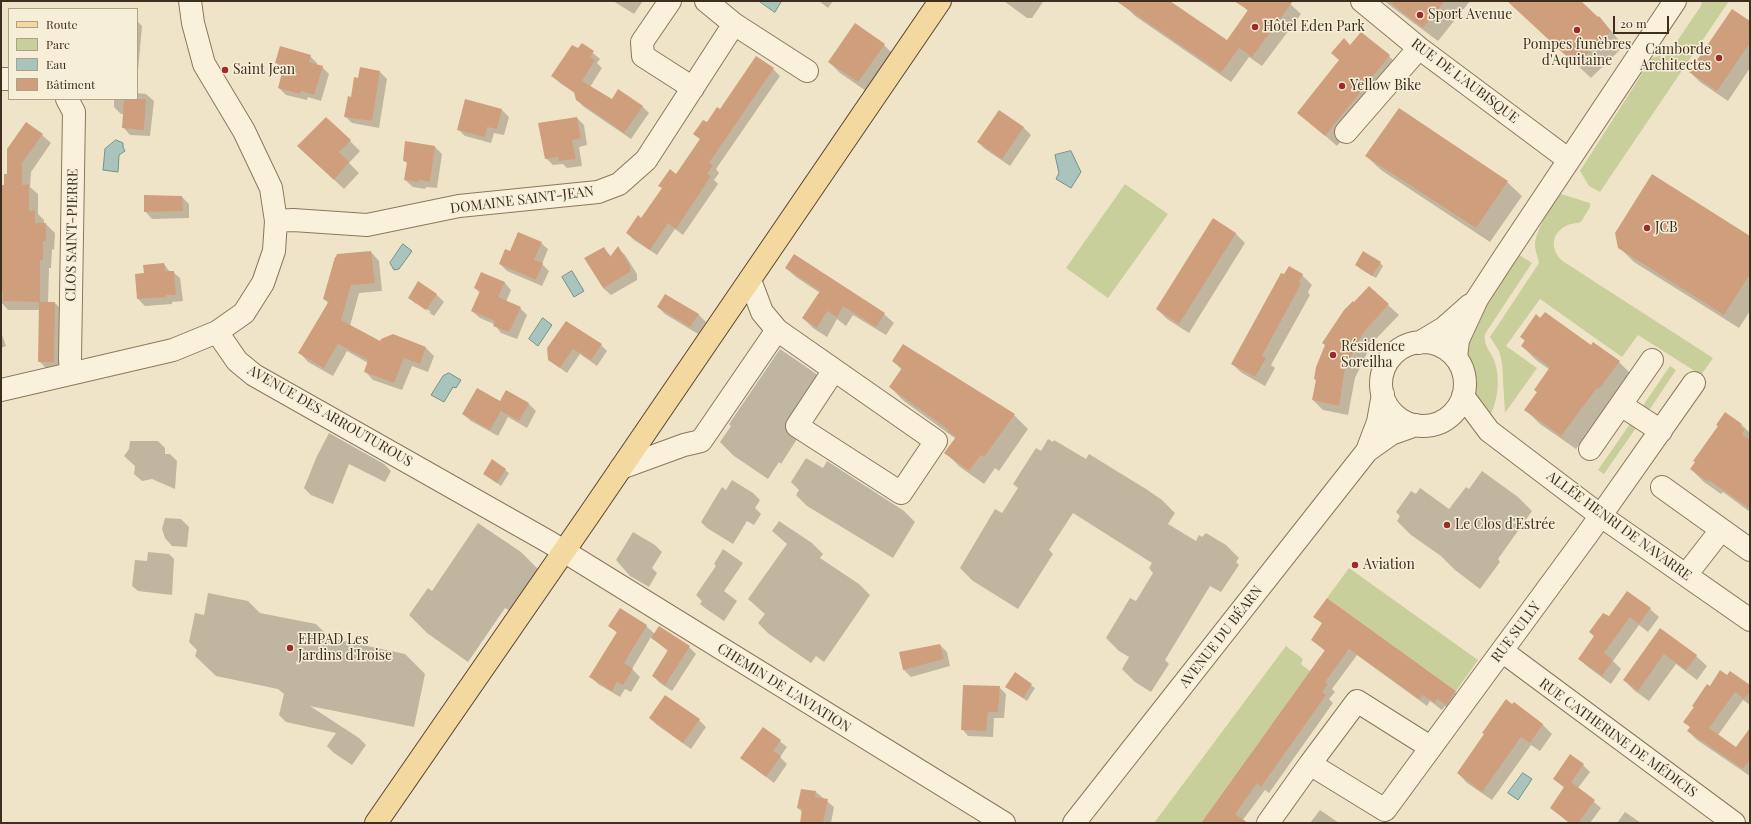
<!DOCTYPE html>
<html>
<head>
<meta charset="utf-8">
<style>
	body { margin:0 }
	#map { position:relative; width:1751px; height:824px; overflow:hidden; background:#f0e4c8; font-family:"Playfair Display",serif }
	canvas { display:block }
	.frame { position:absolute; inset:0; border:2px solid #3d2e20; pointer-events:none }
	.legend { position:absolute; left:8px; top:8px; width:130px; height:92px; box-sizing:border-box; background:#f7eed8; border:1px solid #ada18e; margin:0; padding:5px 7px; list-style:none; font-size:12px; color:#3d2e20 }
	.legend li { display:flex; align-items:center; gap:8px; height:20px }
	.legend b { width:20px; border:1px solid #ada18e }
	.scale { position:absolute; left:1613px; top:16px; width:56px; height:18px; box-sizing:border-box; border:2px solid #3d2e20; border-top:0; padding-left:5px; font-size:12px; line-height:14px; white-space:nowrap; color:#3d2e20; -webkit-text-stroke:3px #f7eed8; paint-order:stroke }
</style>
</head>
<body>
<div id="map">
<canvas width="1751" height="824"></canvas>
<div class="frame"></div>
<ul class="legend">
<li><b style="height:5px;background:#f3d9a0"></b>Route</li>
<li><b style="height:11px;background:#c9cf9b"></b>Parc</li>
<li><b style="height:11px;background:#a9c4bc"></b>Eau</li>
<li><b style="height:11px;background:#cf9f7d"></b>Bâtiment</li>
</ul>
<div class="scale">20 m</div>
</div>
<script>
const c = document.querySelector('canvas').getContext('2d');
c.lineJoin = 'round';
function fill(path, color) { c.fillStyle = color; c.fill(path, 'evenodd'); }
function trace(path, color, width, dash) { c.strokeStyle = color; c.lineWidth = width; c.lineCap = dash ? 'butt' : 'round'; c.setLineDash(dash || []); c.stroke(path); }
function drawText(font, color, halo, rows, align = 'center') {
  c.font = font + ' "Playfair Display",serif'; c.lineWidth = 3; c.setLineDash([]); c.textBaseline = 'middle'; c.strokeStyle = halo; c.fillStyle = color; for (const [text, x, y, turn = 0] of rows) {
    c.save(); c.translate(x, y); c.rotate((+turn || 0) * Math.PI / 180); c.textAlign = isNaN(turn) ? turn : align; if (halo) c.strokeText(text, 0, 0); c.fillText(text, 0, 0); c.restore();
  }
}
fill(new Path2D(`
	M1702,1h27l-129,191 -11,-6 -9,-15 72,-113 7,-2 5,1 5,-4 32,-47z
	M1125,184l43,30 -60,84 -42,-30z
	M1561,194l29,9v4l-9,15c-5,2 -11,1 -15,4 -17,9 -15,26 -2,36l149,96 -12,17 -63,-40 -16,22 -82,-58 -34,47 31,22 -32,45 -3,-50 -3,-12 -9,-14 49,-74c-1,-6 -4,-12 -4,-19 1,-13 16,-41 26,-50z
	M1515,252l17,11 -47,71c-2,10 5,17 9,26 7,18 4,41 -5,58l-19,-28 -1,-15 -4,-12 -2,-18z
	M1670,366l6,4 -30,45 -6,-5z
	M1632,421l6,4 -34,49 -6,-4z
	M1349,568l129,92 -22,31 -129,-93z
	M1286,646l17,13 -2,5 9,7 -109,152h-47z`), '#c9cf9b');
const water = new Path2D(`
	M759,1h20l2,1 -6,10z
	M116,140l7,3v4l2,4 -6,4 -1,17 -15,-2 2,-21z
	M1071,151l10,21 -10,16 -15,-9 3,-6 -4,-18z
	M403,244l9,7 -13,18 -5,1 -4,-7z
	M572,271l12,20 -10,6 -12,-20z
	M543,318l9,7 -14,21 -9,-7z
	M449,373l12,7 -5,8 -3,-1 -9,15 -13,-7 12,-19z
	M1523,773l9,6 -14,21 -10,-7z`);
fill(water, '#a9c4bc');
trace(water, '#6f938a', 1);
fill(new Path2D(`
	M613,1h30l-9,13z
	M819,1h14l-5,7z
	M1004,1h38l1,1 -11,16h-5z
	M1128,1h40l59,41 21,-31 -5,-5 4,-5h40l14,13 -39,52 -13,-9 -18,25 -96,-66 -10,-10z
	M1384,1h86l-32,40z
	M1508,1h72l18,17 1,-1 25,29 -33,32z
	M137,21l5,5 -4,45h-1z
	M1750,22v46l-22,33 -28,-19 -10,-10z
	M1361,33l28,23 11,11 -63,79 -39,-34z
	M582,44l18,15 -3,4 5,5 -12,19 22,14 30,5 7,7 -18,26 -47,-32 -7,-7 -1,-6 -16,-11 -7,-7z
	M884,45l11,11 -26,37 -29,-20 -11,-11z
	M310,56l7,7v2l5,2 7,7 -8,27 -13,-4 -1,3 -21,-5 -7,-7 4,-18 -7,-7z
	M361,68l19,4 7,7 -8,49 -27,-5 -7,-7 14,-37z
	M773,69l7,7 -64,93 3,4 -5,7 4,4 -35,51 -8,-6 -18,26 -23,-15 -7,-7 15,-14 35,-44 24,-35 -6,-6 25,-23z
	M137,93l9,1 8,7 -4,35 -20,-1 -7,-8 1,-13h-3l-7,-7v-8h23z
	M466,101l36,9 7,7 -5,18 -10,-2 -3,10 -26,-7 -7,-7z
	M999,111l25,17 7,7 -21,31 -25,-17 -7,-7z
	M577,118l7,7 3,20 -8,2 3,19 -15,2 -4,-4 -10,1 -7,-7z
	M42,135l9,8 -20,29 -1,15 8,7v20l6,6v4h2l9,9 -1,17 -2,-1 -1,19h-2l-1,35h7l7,7 -1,58h-15l-7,-7 1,-51h-32l-7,-8v-116h4l3,-11z
	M350,141l10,10 -11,12 10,10 -15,16 -46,-43z
	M406,142l29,5 7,7 -5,34 -11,-1 -1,2 -12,-2 -8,-7 3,-16 -4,-4z
	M1366,156l141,26 15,14 -32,46 -109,-72z
	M182,197l7,7v14l-37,1 -7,-8z
	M1235,233l10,10 -56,90 -22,-14 -10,-10z
	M1750,237v74l-11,17 -105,-66 -15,-15z
	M541,243l7,6 -6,15 7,7 -7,15 -35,-15 -7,-7 10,-11z
	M618,248l7,7 12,19v6l-26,15 -8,-7 1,-39 8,8z
	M371,252l8,9 3,30 -23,2 -9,33 30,16 13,-7 33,13 8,8 -6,16 -16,-6 -10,24 -29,-10 -8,-9 3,-8 -21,-12 -14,25 -25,-14 -8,-9 28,-50 -4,-4z
	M1380,263l3,3 -7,12 -17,-10z
	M164,264l6,8h3l7,6 3,23 -11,1v2l-27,2 -7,-7 -2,-24 9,-1z
	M786,268l98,46 10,9 -8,12 -33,-20 -7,11 -9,-7 -10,18 -14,-9 -10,-10 17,-25 -24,-16z
	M1302,275l10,10 -4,7 2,3 -39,70 4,3 -10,18 -23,-13 -10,-9z
	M504,282l7,8 -5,12 14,6 7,7 -10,24 -16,-6 -7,-9 -14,-6 -8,-7 8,-18 -5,-5z
	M419,283l18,12 7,7 -10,14 -17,-11 13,8 1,-1 -15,-10v2l-6,-6z
	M1369,288l30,27 -27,28 -17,35 -7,37 -25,-5 -10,-10 13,-55 29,-42z
	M658,307l40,7 8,8 -8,12 -33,-20z
	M1541,319l78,43 14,14 -22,25 -35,48 -36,-25 -14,-14 12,-18 12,-22 -14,-10 -14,-14 3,-5 -4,-4z
	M1,332l5,14 -5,2z
	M601,345l6,6 -10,15 -17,-12 -13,19 -18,-13 -1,-12z
	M780,349l35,24 15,15 -49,76 -2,-2 -11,17 -34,-23 -14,-14 11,-16 -2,-2z
	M893,361l121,54 14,14 -29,42 -4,-3 -11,16 -24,-17 -14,-14 10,-14 -52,-38 -14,-14 12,-17z
	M507,392l22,12 7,7 -9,17 -19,-11 -10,19 -27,-15 -8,-7 37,-11z
	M1741,424l9,9v79l-27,-20 -2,2 -17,-12 -13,-13z
	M329,433l55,31 7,7 -6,11 -36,-18 -16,40 -22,-9 -7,-7 13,-32z
	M1048,439l5,3 1,-2 32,19 3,-5 57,35 16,11 13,13 -7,11 28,17 3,-6 3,2 4,-4 20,12 13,13 -3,4 3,3 -18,27 -11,-6 -45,74 4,4 -18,28 -16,-10 -13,-13 7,-12 -10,-6 -13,-13 24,-40 6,3 17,-28 -4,-5 3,-5 -79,-50 -24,37 4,4 -35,55 -45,-28 -13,-13 35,-59 7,4 16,-25 -5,-4 23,-36 5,3z
	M130,441h28l7,7v6h5l7,7 -2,28 -23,-10 -10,2 -8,-7 1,-8 -11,-10 5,-7z
	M806,458l17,10 4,-7 77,50 11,11 -22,36 -86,-52 -11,-11 3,-5 -8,-8z
	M493,461l16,12 -8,13 -17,-12z
	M1482,471l36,26 14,14 -34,48 2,3 -20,27 -25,-19 -14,-14 -30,-21 -14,-14 3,-5 -4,-4 15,-21 5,3 4,-6 29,21 17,-22 3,2z
	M732,480l21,13 7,7 -5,8 6,6 -7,11 -7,-4 -14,23 -26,-16 -6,-6 21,-35 4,3z
	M165,518l16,1 8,8 -2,20 -15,-1 -7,-8 -3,-9z
	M779,521l33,22 11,11 -3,4 39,26 11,11 -46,67 -8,-6 -5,7 -42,-29 -11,-11 7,-9 -17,-15 39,-55 -15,-13z
	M478,523l43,29 17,17 -28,42 -5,-3 -37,54 -41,-29 -18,-18 19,-27 4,3z
	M633,532l22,13 7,7 -10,16 5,5 -8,14 -19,-11 -14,-16z
	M723,549l20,14 -19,28 13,10 -13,20 -19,-13 -5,-4 2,-3 -6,-6 20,-29 -2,-2z
	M148,552l21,2 5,5 -2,36 -34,-4 -6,-5 3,-26 12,1z
	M208,593l40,8 12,12 56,11 14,14 75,16 20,20 -11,53 -104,-21 49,32 7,7 -14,20 -18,-12 -7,-7 9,-13 -50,-11 -7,-7 5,-21 -6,-5 -62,-13 -21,-20 2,-6 -8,-8 6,-29 9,2z
	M620,609l26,17 9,8 34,13 7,7 -24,37 -12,-8 -7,-7 16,-24 -18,-15 -19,32 8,8 -9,15 -6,-3 -5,8 -22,-13 -7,-7 26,-44 -7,-7z
	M1650,609l9,8 -11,15 -9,-7 -26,36 8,8 -10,15 -23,-17 -9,-8 30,-41z
	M1315,617l140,75 7,7 -8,12 -9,-5 -3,4 -12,-9 -3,5 -70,-51 -25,34 3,3 -6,7 4,4 -64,90 -4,-3 -23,31 2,2h-42l123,-172 -13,-11 11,-16z
	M1660,630l36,26 11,10 -10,14 -21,-16 -27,37 -14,-10 -11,-11z
	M940,645l7,7 3,14 -39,11 -7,-7 -4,-17z
	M1015,674l20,14 -8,13 -20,-14z
	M1728,677l22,9v19l-7,-5 -25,35 18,13 14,-11v39l-53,-36 -9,-9 3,-3 -6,-6 25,-35z
	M999,687l7,7 -2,24h-10l-1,19 -25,-1 -6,-7z
	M1514,704l29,21 9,9 -12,17 -9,-6 -39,55 -25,-17 -9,-10z
	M650,718l49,2 7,7 -15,22 -34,-24z
	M763,728l24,19 -7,10 7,7 -13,19 -32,-25z
	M1583,765l7,7 -12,16 23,20 -11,15h-21l-18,-15 14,-20 -11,-9z
	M816,792l18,15 -3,16h-30l1,-11 -4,-4z
	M1320,810l19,13h-29z
	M1625,812l16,11h-24z`), '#0003');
fill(new Path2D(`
	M1116,1h54l57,39 21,-30 -14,-9h59l-41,56 -13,-9 -18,25z
	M1388,1h57l-22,27z
	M1507,1h74l17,16 1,-1 12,15 -35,34z
	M1732,9l18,12v22l-33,48 -28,-19z
	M855,23l30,21 -27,38 -30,-20z
	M1361,32l29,23 -65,81 -28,-23 42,-53 -8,-7 13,-15 6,7z
	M582,43l12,8 -4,6 5,3 -13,21 30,18 6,-10 25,17 -19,27 -48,-33 -2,-8 -23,-16 21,-31 6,3z
	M280,46l31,9 -2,7 14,4 -9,29 -13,-4 -1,3 -22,-6 6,-23 -9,-2z
	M756,56l18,12 -65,95 4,2 -6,9 4,2 -35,53 -8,-6 -18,27 -24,-17 12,-18 3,3 21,-30 -4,-2 12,-17 6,5 24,-35 -7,-5 10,-14 4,2 10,-15 3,2z
	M360,67l20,4 -8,50 -28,-4 4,-21 3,1 3,-20 4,1z
	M124,99h22l-2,31 -22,-2z
	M465,99l37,10 -5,20 -10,-2 -2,10 -28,-7z
	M1399,108l109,73 -32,47 -111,-72z
	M999,110l25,17 -22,32 -25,-17z
	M326,117l25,23 -12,12 10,10 -15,18 -37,-34z
	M577,117l4,21 -9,2 4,19 -17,2 -1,-4 -13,2 -7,-36z
	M26,122l17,12 -21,29v22l7,-1v27l6,-1v13h11v18h-3v19h-3v42l-37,-1v-9h-2v-107h3v-11h3v-25z
	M405,141l30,5 -5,36 -11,-2 -1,2 -14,-2 3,-18 -4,-1z
	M1652,174l98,62v38l-26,41 -106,-67 -3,-15z
	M144,195l38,1 1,15 -39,1z
	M1213,218l23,15 -57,91 -23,-15z
	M518,232l24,10 -8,18 9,3 -7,17 -37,-16 6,-15 5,2z
	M618,246l12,20v6l-27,16 -19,-30 20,-11 6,10z
	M371,251l4,32 -24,2 -10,35 39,21 1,-2 12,-5 33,13 -6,17 -16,-6 -10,25 -30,-11 4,-12 -30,-16 -14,24 -26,-15 31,-52 -6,-2 12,-42h1l1,-3z
	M1363,251l18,11 -9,14 -17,-11z
	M794,254l91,59 -9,14 -33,-21 -6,11 -10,-6 -10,17 -15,-10 18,-27 -35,-23z
	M164,263l1,8h9l2,24h-10v2l-29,2 -2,-25 9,-1 -1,-8z
	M1289,266l14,8 -4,8 2,2 -39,72 4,2 -11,19 -24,-13 50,-91 3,1z
	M481,272l24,10 -7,15 23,10 -12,25 -16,-6 2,-5 -24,-10 9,-20 -6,-3z
	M418,281l19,13 -11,16 -18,-12z
	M1369,286l20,18 -26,29 -18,35 -6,38 -27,-6 4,-20 -2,-1 2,-12 9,-22 -3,-2 22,-33 9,-9 1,1z
	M665,294l34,20 -9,13 -33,-20z
	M39,302h16l-1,60h-16z
	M1545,312l46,33 2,-3 27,19 -21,28 -2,-1 -36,48 -37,-26 13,-18 -3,-2 16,-23 -29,-21 4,-6 -5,-3 16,-23 4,4z
	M566,321l36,23 -11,16 -18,-11 -13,19 -12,-8 -1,-12z
	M903,344l112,70 -31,43 -3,-2 -12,16 -25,-18 12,-16 -8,-5 1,-2 -60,-43 13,-19 -10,-7z
	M477,388l23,13 6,-11 23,13 -10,18 -18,-10 -11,19 -28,-16z
	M1725,412l17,12 -2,2 5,4 -3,4 8,6v69l-41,-29 -1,2 -18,-13 5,-7 -2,-1 25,-35 -2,-1z
	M492,459l14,10 -9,14 -14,-9z
	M1627,591l24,17 -12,16 -9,-7 -26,36 9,7 -11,16 -24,-17 16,-23 -5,-4 14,-19 6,3z
	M1327,598l129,93 -10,14 -9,-6 -2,4 -12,-8 -4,4 -70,-50 -24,33 3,2 -6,8 4,3 -65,92 -4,-4 -22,31 13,9h-47l124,-173 -14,-10 11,-17 -9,-6z
	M620,608l27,17 -23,38 9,6 -10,16 -6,-3 -5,9 -23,-14 28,-45 -9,-6z
	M659,626l31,20 -25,39 -13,-9 16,-26 -17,-12z
	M1660,628l37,27 -11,15 -22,-16 -26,37 -15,-11z
	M940,644l4,15 -41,11 -4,-18z
	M1720,670l7,5 3,-4 20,14v7l-6,7 -9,-7 -26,36 27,19 14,-19v31l-7,10 -56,-38 3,-4 -7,-5 11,-15 -2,-1 15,-22 3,2z
	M1015,672l17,12 -9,14 -18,-11z
	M963,685l37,1 -2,26h-10l-2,19 -25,-1z
	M665,695l35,24 -17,24 -34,-25z
	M1506,699l6,5 2,-2 29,22 -13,19 -9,-6 -39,55 -25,-19 27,-39 -2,-1z
	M763,727l18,13 -8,11 8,5 -15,21 -26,-19z
	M1570,754l14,10 -13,18 24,18 -17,23h-8l-20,-15 14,-21 -11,-8z
	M801,789l15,2 -1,6 13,2 -5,24h-23l2,-14 -5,-1z`), '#cf9f7d');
const minor = new Path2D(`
	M670,1l-28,41 1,14 50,32
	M706,1l28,23 73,47
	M1362,1l57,47 150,112
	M1,79h8
	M67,99l7,13 -4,247 1,14
	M1346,132l73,-84
	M276,221l17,-1 74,5 92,-19 139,-14 21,-8 27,-24 88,-136
	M777,330l159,111 -35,52 -104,-67 37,-56
	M217,332l20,29 17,14 295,167 455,281
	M1381 384a42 42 0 1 1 84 0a42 42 0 1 1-84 0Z
	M1419,343l25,-15 26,-23
	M1456,358l2,-18 19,-41 26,-40 172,-258
	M1,390l172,-40 44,-18 27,-19 19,-30 11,-32 2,-30 -5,-33 -27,-57 -40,-67 -11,-41 -3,-22
	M1463,396l26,35 112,85 149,104
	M1621,405l40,26
	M1590,449l62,-89
	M1367,451l24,-17 25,-9
	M621,468l63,-23 17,-4 76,-111 -15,-18 -12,-32
	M1662,487l88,63
	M1686,575l35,-45
	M1502,651l232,172
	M1310,764l47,-63 73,46
	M1074,823l293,-372 11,-29 5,-28
	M1268,823l42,-59 75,46 202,-275 107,-152`);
const major = new Path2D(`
	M376,823l213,-308 351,-514`);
trace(minor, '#8d765c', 24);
trace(major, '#5b4430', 24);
trace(minor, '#faf1dc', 22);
trace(major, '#f3d9a0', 22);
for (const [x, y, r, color] of [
	[1420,15,4,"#9e2a2b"],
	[1255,27,4,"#9e2a2b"],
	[1577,30,4,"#9e2a2b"],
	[1719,58,4,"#9e2a2b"],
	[225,70,4,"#9e2a2b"],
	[1342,86,4,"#9e2a2b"],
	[1647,228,4,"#9e2a2b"],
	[1333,355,4,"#9e2a2b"],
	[1447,525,4,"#9e2a2b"],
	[1355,565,4,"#9e2a2b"],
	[290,648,4,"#9e2a2b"]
]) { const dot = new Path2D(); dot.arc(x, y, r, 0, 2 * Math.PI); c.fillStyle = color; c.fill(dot); trace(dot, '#f7eed8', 1.5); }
drawText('14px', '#3d2e20', '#f7eed8', [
	["Sport Avenue",1428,15],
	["Hôtel Eden Park",1263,27],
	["Pompes funèbres",1577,45,"center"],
	["d'Aquitaine",1577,61,"center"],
	["Camborde",1711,50,"right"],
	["Architectes",1711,66,"right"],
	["Saint Jean",233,70],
	["Yellow Bike",1350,86],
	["JCB",1655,228],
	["Résidence",1341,347],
	["Soreilha",1341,363],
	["Le Clos d'Estrée",1455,525],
	["Aviation",1363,565],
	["EHPAD Les",298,640],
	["Jardins d'Iroise",298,656]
], 'left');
drawText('14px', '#3d2e20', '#f7eed8', [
	["RUE DE L'AUBISQUE",1465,81,37],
	["DOMAINE SAINT-JEAN",522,200,-7],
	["CLOS SAINT-PIERRE",72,235,-89],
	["AVENUE DES ARROUTUROUS",330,416,30],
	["ALLÉE HENRI DE NAVARRE",1619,526,36],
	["RUE SULLY",1516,632,-53],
	["AVENUE DU BÉARN",1221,637,-52],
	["CHEMIN DE L'AVIATION",784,688,32],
	["RUE CATHERINE DE MÉDICIS",1618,738,36]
]);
</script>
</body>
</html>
